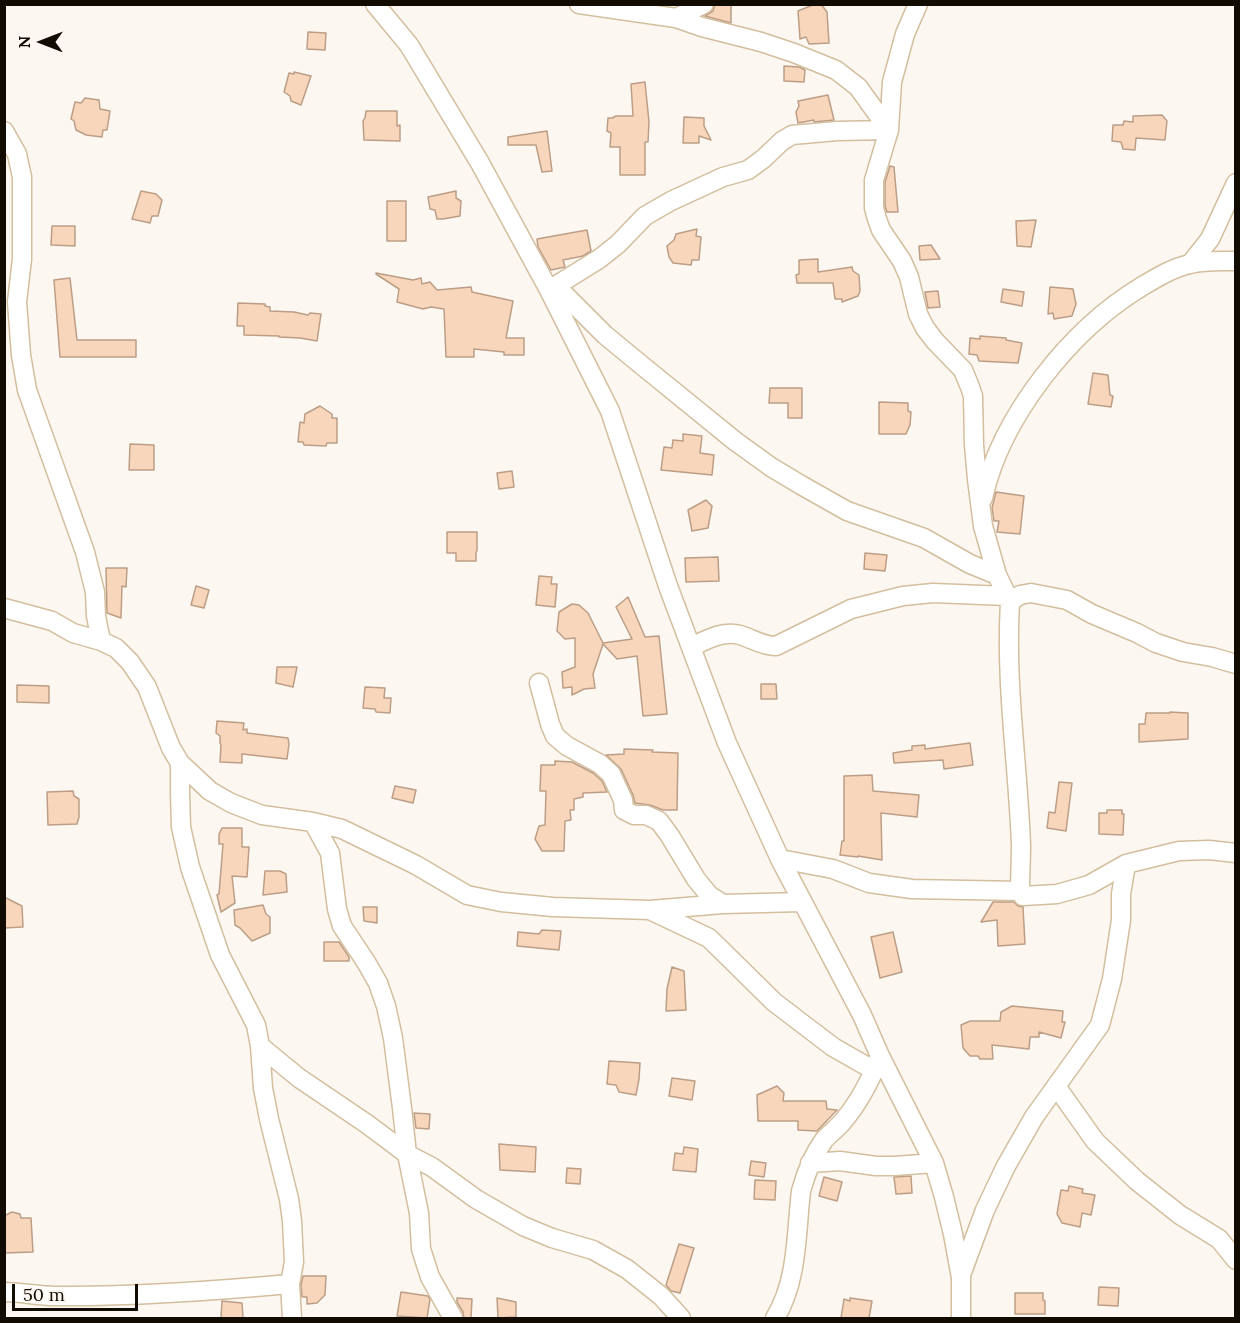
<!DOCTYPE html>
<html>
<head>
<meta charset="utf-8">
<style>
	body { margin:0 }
	#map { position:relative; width:1240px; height:1323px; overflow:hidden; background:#fcf8f1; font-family:Lora,serif }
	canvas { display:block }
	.frame { position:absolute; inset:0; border:6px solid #120b02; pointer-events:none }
	.north { position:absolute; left:12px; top:12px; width:60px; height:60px; -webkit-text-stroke:4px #fcf8f1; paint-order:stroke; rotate:270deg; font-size:16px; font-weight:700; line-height:24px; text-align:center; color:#120b02 }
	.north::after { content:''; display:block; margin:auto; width:21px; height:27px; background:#120b02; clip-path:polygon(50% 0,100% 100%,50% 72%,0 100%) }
	.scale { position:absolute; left:12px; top:1284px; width:126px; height:27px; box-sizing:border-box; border:3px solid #120b02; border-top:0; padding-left:8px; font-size:18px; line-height:21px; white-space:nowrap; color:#120b02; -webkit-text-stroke:4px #fcf8f1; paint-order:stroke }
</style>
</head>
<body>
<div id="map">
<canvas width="1240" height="1323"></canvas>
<div class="frame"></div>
<div class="north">N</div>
<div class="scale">50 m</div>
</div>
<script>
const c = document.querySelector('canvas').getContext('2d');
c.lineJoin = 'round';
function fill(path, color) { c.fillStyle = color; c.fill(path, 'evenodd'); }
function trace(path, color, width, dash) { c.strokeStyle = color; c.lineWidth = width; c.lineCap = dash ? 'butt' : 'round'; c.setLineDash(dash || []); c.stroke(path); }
const building = new Path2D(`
	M715,4h16v19l-26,-7 8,-5z
	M815,4h6l6,8 2,31 -20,1 -3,-7 -6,2 -2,-28z
	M308,32l18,1 -1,17 -18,-1z
	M784,66l15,1 6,3 -1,12 -20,-1z
	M294,72l17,4 -10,29 -10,-4 -1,-5 -6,-4 5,-19 5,1z
	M645,82l4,40 -1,20h-3v33h-25v-28h-10l1,-14 -4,-2 1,-13h4l4,-2h17l-2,-32z
	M828,95l6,25 -20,2v-2l-16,3 -2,-11 3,-6 -1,-5z
	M85,98l14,2 1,9 10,2 -3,19h-4l-1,7 -16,-2 -10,-5 -2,-9 -3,-2 4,-17 6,1z
	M366,111h31v15l3,-1v16l-36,-1 -1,-19 2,-3z
	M1162,115l5,6 -2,19 -29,-2 -1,12 -12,-1 -2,-7 -9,-1 1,-16h10l1,-4 9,1v-6z
	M684,117l20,1v8l7,14 -12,-4v7h-16z
	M547,131l5,40 -10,1 -6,-27h-28v-8z
	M890,166l4,1 4,45h-11l-2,-6v-24z
	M141,191l15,3 6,6 -4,16h-6l-2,7 -18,-4z
	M456,191v7l5,3 -1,15 -17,3h-6l-2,-9 -5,-1 -2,-12z
	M387,201h19v40h-19z
	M1036,220l-5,27 -14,-1 -1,-25z
	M52,226h23v20l-24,-1z
	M697,229l-1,7 5,1 -2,23h-7l-1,5 -18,-2 -4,-6 -2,-11 7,-6 2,-6z
	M587,230l4,21 -8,5 -20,4 2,7 -14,3 -13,-23 -1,-8z
	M931,245l9,14 -20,1 -1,-14z
	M818,259v13l34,-5 1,4 6,4 1,16 -2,5 -16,6v-3h-7l-2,-16h-36l-1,-8 3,-1v-14z
	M376,273l37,7 8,-2 1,6 8,-2 7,8 34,-3 1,5 41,9 -7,37h18v17h-20v-3l-30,-3v8h-28l-2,-48 -13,-2 -8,2 -26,-7 2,-13 -23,-15z
	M70,278l7,62h59v17h-76l-6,-77z
	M1050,287l23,2 3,15 -4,12 -18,3 -1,-6 -5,1z
	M1003,289l21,3 -2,14 -21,-4z
	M938,291l2,16 -12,1 -3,-16z
	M238,303l27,1v2l5,1v4l24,1 14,3 2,-2 11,1 -4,27 -17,-3 -21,-1v-1l-35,-1v-9h-7z
	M980,336l26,2v2l16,3 -4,20 -39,-2 -2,-6 -8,-1 1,-16 10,1z
	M1093,373l15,2 2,20 3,1 -2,11 -23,-3z
	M770,388h32v30h-14v-15h-19z
	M879,402l29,1v8l3,1 -1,13 -4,9h-27z
	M320,406l12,8v4h5v25h-10l-1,3 -22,-1 -1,-3h-5l2,-20 4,1 1,-9z
	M683,434l19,2 -2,17 14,2 -2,20 -51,-5 3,-23 8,1 1,-8 10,1z
	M130,444l24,1v25h-25z
	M512,471l2,16 -15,2 -2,-16z
	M996,492l28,4 -4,38 -23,-2 2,-11h-5l-2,-13z
	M706,500l6,6 -4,22 -16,3 -4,-21z
	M447,532h30v18l-1,3v8h-20v-8h-9z
	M865,553l22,2 -2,16 -21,-2z
	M718,557l1,24 -33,1 -1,-24z
	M106,568h21l-1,19 -4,-1 -1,32 -14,-5z
	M539,576l13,1 -1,7h6l-2,23 -19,-2z
	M196,586l13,4 -5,18 -13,-3z
	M628,597l17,40 14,-1 8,78 -24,2 -6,-60 -20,3 -14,-15 -10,30 2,14 -11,1 -12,6v-8l-9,1 -1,-16 13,-5v-29l-10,1 -8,-8 2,-19 13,-8 7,1 9,8 15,30 29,-4 -16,-32z
	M277,667h20l-4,20 -17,-4z
	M761,684h15l1,15h-16z
	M17,685l32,1v17l-32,-1z
	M365,687l20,1 -1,10h7l-1,15 -14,-1 -1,-3 -12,-1z
	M1170,712l18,1v26l-49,3v-18h6l1,-11h24z
	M217,721l27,2 -1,7 4,-1v4l41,5 1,6 -2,15 -45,-5v9l-22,-1 1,-17 -1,-2v-7l-4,-3z
	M970,743l3,22 -29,4 -1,-9 -49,3 -1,-10 19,-3v-4l13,-1v4z
	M624,749l29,1 -1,2 26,1 -1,57h-14l-13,-5 -15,-2 -2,-8 -12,-26 -15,-14 18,-1z
	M555,761l17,1 21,11 9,8 5,11 -24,1v4l-9,2v11h-4l1,10 -6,1 -1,30h-22l-7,-12 4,-13 6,-1 1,-34h-6l1,-26h14z
	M872,775l1,16 46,4 -2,22 -36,-4 1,47 -24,-4v1l-18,-2 2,-14h2v-65z
	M1059,782l13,1 -6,48 -19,-3 2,-16 6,1z
	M395,786l21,4 -3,13 -21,-5z
	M73,791l1,5 5,3v18l-2,7 -29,1 -1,-33z
	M1107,810h15v4h2l-1,21 -24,-1v-21h8z
	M222,828h20v19h7l-2,30 -15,-1 3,27 -14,9 -4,-17 2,-1 4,-50h-4v-10z
	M265,871h15l6,3 1,18 -24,3z
	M4,897l18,9 1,21 -19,1z
	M993,902h21l4,4 5,1 2,37 -27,2 -1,-26 -16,2z
	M263,905l3,9 4,3v16l-18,8 -12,-13 -5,-3 -1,-15z
	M363,907h14v16l-13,-2z
	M542,930l19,1 -2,19 -42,-4 1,-14 21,2z
	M893,932l9,40 -22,6 -9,-41z
	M324,942h15l10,15v4h-25z
	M672,967l12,4 2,39 -20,1 1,-22z
	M1012,1006l51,5 -1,11h3l-4,16 -22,-6v5h-9l-1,12 -37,-4 1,14h-13l-2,-3h-8l-7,-8 -2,-23 9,-4h30l1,-9z
	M609,1061l31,2 -1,16 -3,16 -17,-3 -3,-7 -9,-1z
	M672,1078l23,3 -3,19 -23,-4z
	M777,1086l7,7 -1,8h43l1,8 10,1 -20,21 -19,-1v-9h-40l-1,-26z
	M414,1113l16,1 -1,15 -13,-1z
	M499,1144l37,3 -1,25 -35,-2z
	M684,1147l14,2 -2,23 -23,-2 2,-17 8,1z
	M751,1161l15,2 -2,14 -15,-2z
	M567,1168l14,1 -1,15 -14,-1z
	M911,1176l1,17 -16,1 -2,-17z
	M824,1177l18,5 -5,19 -18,-5z
	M755,1180l21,1 -1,19 -21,-1z
	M1069,1186l14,3 -1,4 13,2 -4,20 -9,-2 -2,14 -18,-4 -5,-9 4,-24 7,1z
	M12,1212l8,2 1,4h10l2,34 -29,1v-37z
	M679,1244l15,4 -14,45 -9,-2 -5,-6z
	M303,1276h23l-1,19 -8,8 -10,1v-7h-5l-1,-12z
	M1099,1287l20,1 -1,18 -20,-1z
	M401,1292l27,4 2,3 -3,19 -30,-2z
	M1015,1293h28v7l2,1v13h-30z
	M457,1298l15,1 -1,19h-7l-1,-6 -6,-10z
	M497,1298l19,4v15l-18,1z
	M850,1298l22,3 -3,17h-28l3,-19 6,2z
	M222,1301l20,2 1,15h-22z`);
fill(building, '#f7d6bc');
trace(building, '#bc9e86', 1.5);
const minor = new Path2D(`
	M375,4l34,41 71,118 69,127 61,121 58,175 59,157 53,116 82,156 18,41 54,107 10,34 9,37 8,44v40
	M579,4l97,14 26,9 59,15 33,11 42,17 22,17 31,43
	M918,4l-13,30 -13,48 -3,48 -15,50v28l3,11 4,11 21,31 7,16 9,37 7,14 10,13 28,29 7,17 3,9 1,49 3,34 6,47 14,49 13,27
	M676,18l28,-14
	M4,131l13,23 5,23v82l-5,43 4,53 6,35 58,162 10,40 1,24 5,25
	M1191,263l19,-24 26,-56
	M556,286l49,49 34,28 96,78 36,26 30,18 46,26 77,27 46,26 27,11
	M549,290l50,-31 19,-15 27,-28 26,-15 52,-24 25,-7 15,-11 19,-18 10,-6 45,-4 52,-1
	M983,498c18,-81 87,-168 158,-211 15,-9 31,-19 49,-23 14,-4 31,-3 46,-3
	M4,608l48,13 21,12 28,8 15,7 14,14 17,25 24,61 9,15 30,28 21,12 31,12 51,7 29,7 74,36 51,30 34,7 52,5 97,3 73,-6 79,-2
	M691,647c15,-7 32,-17 49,-12 13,4 22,11 36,11l75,-37 52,-13 30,-3 74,3
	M539,683l11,41 5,12 12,10 33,18 11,10 12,26 1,10 10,5h12l13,6 11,15 26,43 13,16 14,9
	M180,763v29l1,35 9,40 30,88 36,70 4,21 3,42 6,31 20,80 3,22 2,41 -4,22 2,34
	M313,822l17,31 7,56 5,17 24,36 12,21 8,23 7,32 9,70 5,46 12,59 2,36 9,28 23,41
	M780,859l53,10 36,14 43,6 108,2 3,5 34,-2 32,-9 37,-21 53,-13 30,-1 27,3
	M1020,891c0,-15 1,-31 1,-46 -3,-81 -16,-161 -11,-243l10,-7 11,-2 36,7 25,14 45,19 19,10 27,9 29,5 24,7
	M652,911l57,27 65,64 59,45 42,24
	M260,1046l39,32 68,46 40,30 25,13 44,32 47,27 29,12 41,12 34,19 34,27 20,22
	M1056,1086l39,55 42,40 43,34 39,24 17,21
	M810,1163l30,-2 36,5h19l39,-3
	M961,1275l24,-65 21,-44 28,-49 66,-92 12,-46 9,-59v-26l5,-30
	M4,1292c17,0 34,4 51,4 78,1 157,-5 235,-12
	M775,1318c23,-37 21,-85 26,-127 5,-18 12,-36 23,-51 6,-7 14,-12 20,-20 16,-19 27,-41 36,-64`);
trace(minor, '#d3be9e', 21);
trace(minor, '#fff', 18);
</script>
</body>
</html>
